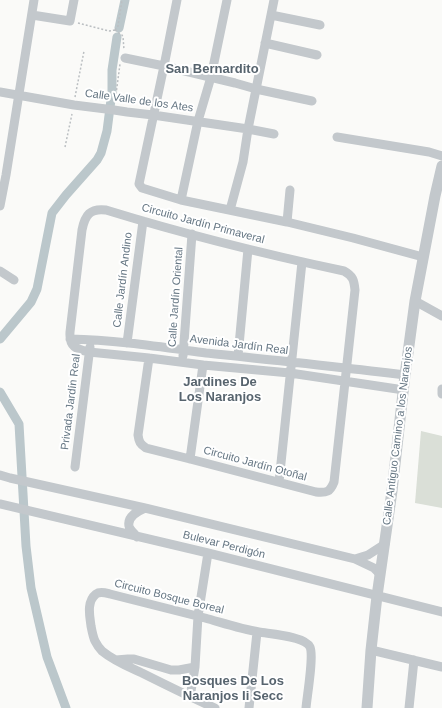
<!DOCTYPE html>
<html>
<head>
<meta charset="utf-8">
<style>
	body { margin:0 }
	canvas { display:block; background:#fafaf8 }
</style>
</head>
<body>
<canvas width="442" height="708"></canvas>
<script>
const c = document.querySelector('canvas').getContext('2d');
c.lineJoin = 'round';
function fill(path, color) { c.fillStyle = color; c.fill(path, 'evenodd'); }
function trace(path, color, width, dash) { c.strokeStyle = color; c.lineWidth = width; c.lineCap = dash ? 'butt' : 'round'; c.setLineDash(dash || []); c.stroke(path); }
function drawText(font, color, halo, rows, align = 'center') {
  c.font = font + ' Helvetica,sans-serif'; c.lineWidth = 4; c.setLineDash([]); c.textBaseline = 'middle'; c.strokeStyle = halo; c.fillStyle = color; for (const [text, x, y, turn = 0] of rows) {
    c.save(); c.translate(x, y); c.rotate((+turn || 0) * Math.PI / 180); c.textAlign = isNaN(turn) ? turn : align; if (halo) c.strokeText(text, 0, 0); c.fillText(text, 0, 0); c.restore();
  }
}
fill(new Path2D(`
	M421,431l21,5v72l-27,-5z`), '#dadfd7');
trace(new Path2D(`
	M119,28l6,-28
	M0,339l31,-37 6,-13 15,-76 14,-18 31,-35 4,-7 6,-22 5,-39v-22l5,-33
	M0,392l19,32 7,122 5,42 16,69 19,51`), '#bbc7cb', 9);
trace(new Path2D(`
	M78,23l31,8 6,-1
	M115,30l7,5 1,2 1,13
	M115,30l3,-4 4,-26
	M75,97l9,-46
	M115,102l5,-38
	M65,147l7,-33`), '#bbbfc2', 1.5, [2, 2]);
trace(new Path2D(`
	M177,0l-13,66 -25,118 3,4 39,12 106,22 66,16 70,19
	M32,15l38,6 4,-21
	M271,15l49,10
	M265,43l52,12
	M125,58l39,8 71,17 21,6 56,12
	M0,92l74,13 40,5 13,2 26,3 95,14 26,5
	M337,137l92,15 13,4
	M181,200l17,-79 13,-44 16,-77
	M0,206l6,-31 28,-175
	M230,210l13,-48 5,-33 26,-129
	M287,222l3,-32
	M0,271l14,9
	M415,301l27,15
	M70,339c46,1 91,8 136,14 66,7 133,14 199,22
	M127,343l16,-122
	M183,356l9,-122
	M238,356l10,-107
	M149,358l-11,77c1,7 2,9 8,13l44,11 126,33c11,1 14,0 18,-10l11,-100 10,-92c-1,-10 -2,-14 -11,-19 -80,-17 -160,-37 -238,-61 -16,-2 -21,5 -24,20l-12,102c-1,15 6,17 19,20l60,6 54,7 87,8 114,17
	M442,389v5
	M190,459l13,-94
	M75,467l15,-120
	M0,475l10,3 135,30 210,51 13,-4 17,-11
	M279,482l23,-220
	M0,504l208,49 234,59
	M137,537c-2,-3 -7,-7 -8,-11 -2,-10 9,-15 16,-18
	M355,559l19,9 6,6
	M371,650l71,17
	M116,660l12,-1h6l37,11h8l16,-3
	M190,697l5,-30 3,-51 10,-63
	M215,708c-25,-11 -49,-23 -73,-35 -13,-6 -28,-12 -40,-22 -3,-3 -5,-6 -7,-10 -2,-4 -3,-10 -4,-15 -1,-9 -5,-24 5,-32 4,-3 10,-1 14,0 32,8 64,16 95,24 18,5 36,11 54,14 11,2 46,4 51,15 4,9 -3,49 -4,61
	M249,708l8,-76
	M409,708l5,-48`), '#c3c8cc', 9);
trace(new Path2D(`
	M367,708l4,-58 6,-54 15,-105 13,-116 10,-74 20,-105 7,-30`), '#c3c8cc', 11);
drawText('11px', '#657683', '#fff', [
	["Calle Valle de los Ates",139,101,8],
	["Circuito Jardín Primaveral",203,224,15],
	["Calle Jardín Andino",123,280,-83],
	["Calle Jardín Oriental",176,297,-86],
	["Avenida Jardín Real",239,345,7],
	["Privada Jardín Real",71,402,-83],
	["Calle Antiguo Camino a los Naranjos",398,436,-83],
	["Circuito Jardín Otoñal",255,464,15],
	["Bulevar Perdigón",224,545,14],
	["Circuito Bosque Boreal",169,597,14]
]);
drawText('bold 13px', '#57646e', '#fff', [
	["San Bernardito",212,69],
	["Jardines De",220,382],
	["Los Naranjos",220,397],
	["Bosques De Los",233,681],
	["Naranjos Ii Secc",233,696]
]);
</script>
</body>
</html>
